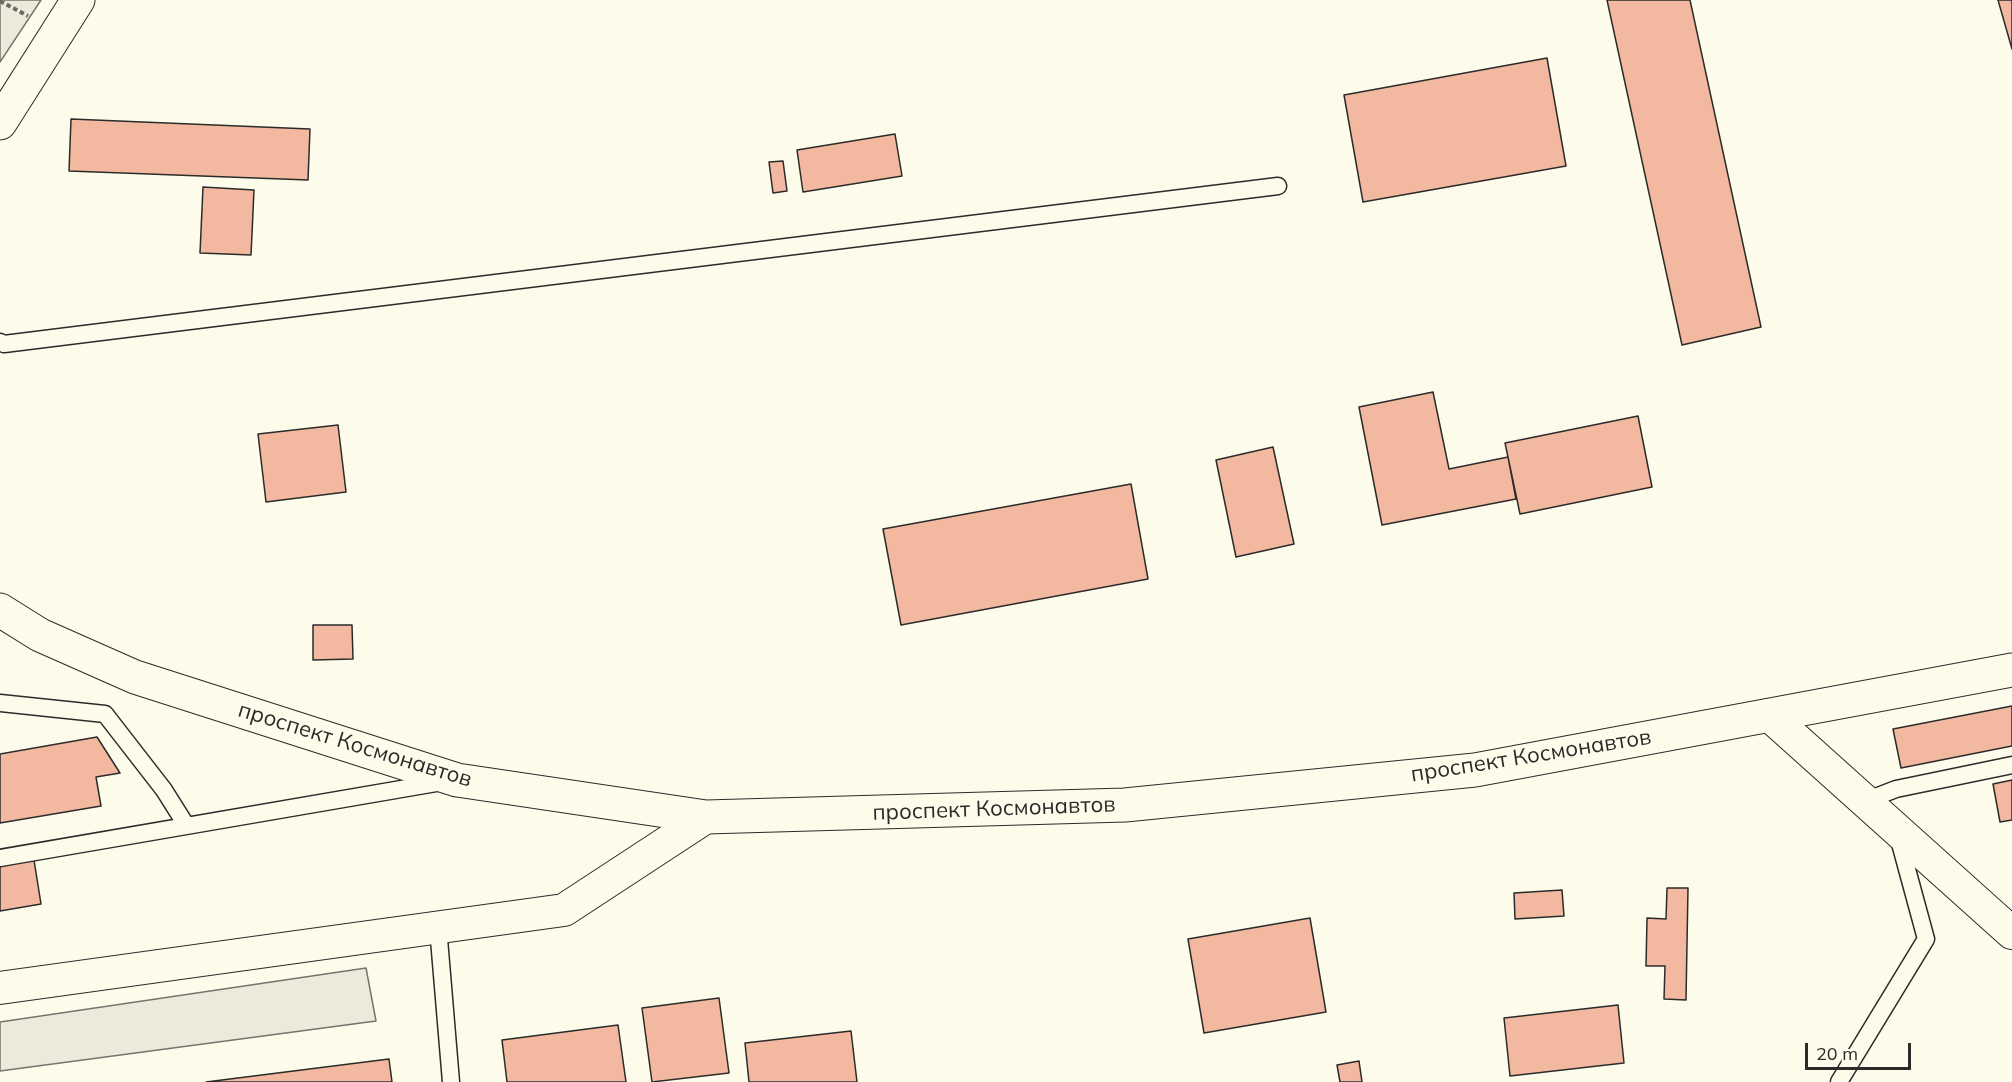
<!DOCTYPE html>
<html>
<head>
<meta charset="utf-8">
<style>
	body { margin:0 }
	#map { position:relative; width:2012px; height:1082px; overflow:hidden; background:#fdfbea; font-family:Mulish,sans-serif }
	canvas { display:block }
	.scale { position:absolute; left:1805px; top:1043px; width:106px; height:27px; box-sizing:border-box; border:3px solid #2b2b2b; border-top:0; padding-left:8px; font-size:18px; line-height:21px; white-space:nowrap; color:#2b2b2b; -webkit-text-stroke:4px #fdfbea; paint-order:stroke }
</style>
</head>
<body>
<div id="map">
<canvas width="2012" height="1082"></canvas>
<div class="scale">20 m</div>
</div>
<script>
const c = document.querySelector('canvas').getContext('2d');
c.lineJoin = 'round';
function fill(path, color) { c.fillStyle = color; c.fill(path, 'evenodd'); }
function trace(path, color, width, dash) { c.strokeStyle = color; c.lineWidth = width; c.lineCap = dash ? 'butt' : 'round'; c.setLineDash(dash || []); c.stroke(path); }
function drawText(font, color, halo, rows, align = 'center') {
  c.font = font + ' Mulish,sans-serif'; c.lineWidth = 4.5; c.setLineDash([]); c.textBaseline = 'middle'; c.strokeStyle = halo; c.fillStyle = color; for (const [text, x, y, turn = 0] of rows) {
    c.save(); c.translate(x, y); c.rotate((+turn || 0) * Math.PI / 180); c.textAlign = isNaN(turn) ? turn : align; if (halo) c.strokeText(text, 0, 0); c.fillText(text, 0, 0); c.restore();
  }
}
const green = new Path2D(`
	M0,0h41l-41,62z
	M366,968l10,53 -376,50v-49z`);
fill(green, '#ecebdb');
trace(green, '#74746e', 1.5);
const building = new Path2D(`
	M1607,0h83l71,327 -79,18z
	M1998,0h14v49z
	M1547,58l19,108 -203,36 -19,-107z
	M71,119l239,10 -2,51 -239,-9z
	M895,134l7,42 -99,16 -6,-42z
	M783,161l4,30 -14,2 -4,-31z
	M203,187l51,3 -3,65 -51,-2z
	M1433,392l16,77 59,-12 8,42 -134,26 -23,-118z
	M1638,416l14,71 -132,27 -15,-71z
	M338,425l8,67 -80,10 -8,-68z
	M1273,447l21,97 -58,13 -20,-97z
	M1131,484l17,95 -247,46 -18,-96z
	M313,625h39l1,34 -40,1z
	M2012,706v40l-111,22 -8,-39z
	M97,737l23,36 -24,4 5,29 -101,17v-69z
	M2012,780v40l-12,2 -7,-38z
	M34,860l7,44 -41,7v-46z
	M1667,888h21l-2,112 -22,-1 1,-33h-19l1,-48 19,1z
	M1562,890l2,26 -49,3 -1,-26z
	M1310,918l16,94 -122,21 -16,-94z
	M719,998l10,75 -77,9 -10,-74z
	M1618,1005l6,58 -114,13 -6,-58z
	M618,1025l8,57h-119l-5,-42z
	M851,1031l6,51h-108l-4,-39z
	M389,1059l3,23h-186z
	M1359,1061l3,21h-22l-3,-17z`);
fill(building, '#f2b8a0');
trace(building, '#2b2b2b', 1.5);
const service = new Path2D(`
	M0,342l4,2 1274,-158
	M0,703l105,11 59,76 22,35
	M1865,801l31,-12 116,-24
	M0,858l442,-76
	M438,927l13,155
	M1839,1082l87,-143 -28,-103`);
const minor = new Path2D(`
	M1769,715l243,218
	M0,988l564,-78 142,-93`);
const tertiary = new Path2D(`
	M0,123l78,-123
	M0,610l40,25 95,42 322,103 249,37 419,-12 350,-35 537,-100`);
trace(service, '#2b2b2b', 19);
trace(minor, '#2b2b2b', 34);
trace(tertiary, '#2b2b2b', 35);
trace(new Path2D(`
	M0,1l28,15`), '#6a6964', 4, [4.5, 3]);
trace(service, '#fdfbea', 16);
trace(minor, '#fdfbea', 32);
trace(tertiary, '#fdfbea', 33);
drawText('22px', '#2b2b2b', '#fdfbea', [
	["проспект Космонавтов",355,745,17],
	["проспект Космонавтов",1531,756,-9],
	["проспект Космонавтов",994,809,-2]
]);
</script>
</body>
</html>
